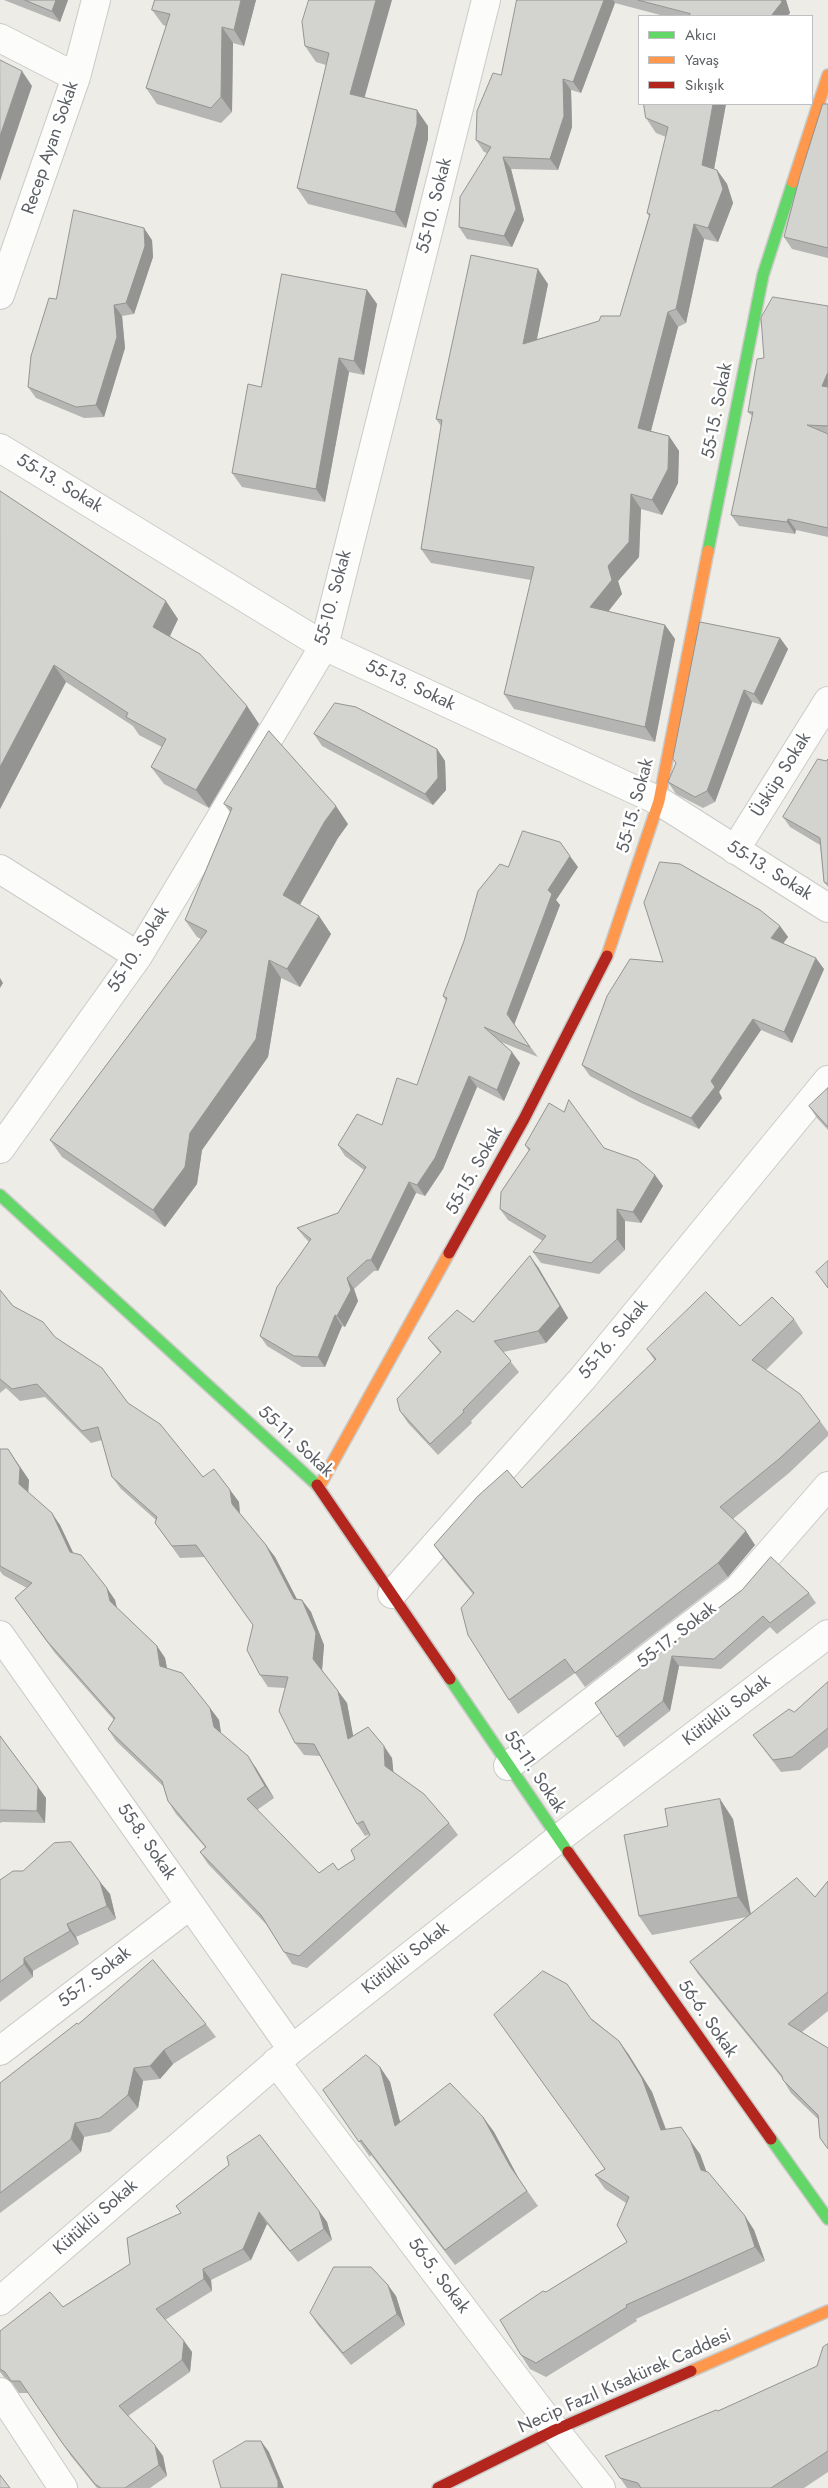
<!DOCTYPE html>
<html>
<head>
<meta charset="utf-8">
<style>
	body { margin:0 }
	#map { position:relative; width:828px; height:2488px; overflow:hidden; background:#edece7; font-family:Jost,sans-serif }
	canvas { display:block }
	.legend { position:absolute; left:638px; top:15px; width:175px; height:90px; box-sizing:border-box; background:#fff; border:1px solid #bebfc1; margin:0; padding:6px 9px; list-style:none; font-size:15px; color:#5c6065 }
	.legend li { display:flex; align-items:center; gap:10px; height:25px }
	.legend b { width:25px; border:1px solid #bebfc1 }
</style>
</head>
<body>
<div id="map">
<canvas width="828" height="2488"></canvas>
<ul class="legend">
<li><b style="height:6px;background:#63d668"></b>Akıcı</li>
<li><b style="height:6px;background:#ff974d"></b>Yavaş</li>
<li><b style="height:6px;background:#b3261e"></b>Sıkışık</li>
</ul>
</div>
<script>
const c = document.querySelector('canvas').getContext('2d');
c.lineJoin = 'round';
function trace(path, color, width, dash) { c.strokeStyle = color; c.lineWidth = width; c.lineCap = dash ? 'butt' : 'round'; c.setLineDash(dash || []); c.stroke(path); }
function fill(path, color) { c.fillStyle = color; c.fill(path, 'evenodd'); }
function drawText(font, color, halo, rows, align = 'center') {
  c.font = font + ' Jost,sans-serif'; c.lineWidth = 5; c.setLineDash([]); c.textBaseline = 'middle'; c.strokeStyle = halo; c.fillStyle = color; for (const [text, x, y, turn = 0] of rows) {
    c.save(); c.translate(x, y); c.rotate((+turn || 0) * Math.PI / 180); c.textAlign = isNaN(turn) ? turn : align; if (halo) c.strokeText(text, 0, 0); c.fillText(text, 0, 0); c.restore();
  }
}
const street = new Path2D(`
	M0,38l76,39
	M0,295l76,-218 20,-77
	M0,448l324,198 335,155 169,107
	M735,850l93,-149
	M0,869l138,87
	M0,1149l138,-193 186,-310 162,-646
	M392,1594l191,-216 245,-298
	M0,1635l292,414
	M508,1766l231,-178 89,-102
	M0,2051l190,-146
	M276,2062l279,368 46,58
	M0,2301l292,-252 266,-210 270,-205
	M0,2392l63,96`);
const fast = new Path2D(`
	M708,551l55,-276 30,-93
	M0,1195l317,290
	M450,1679l118,173
	M771,2139l57,80`);
const slow = new Path2D(`
	M793,182l35,-107
	M607,956l52,-155 49,-250
	M319,1487l130,-234
	M691,2371l137,-60`);
const jam = new Path2D(`
	M449,1253l75,-134 83,-163
	M317,1485l133,194
	M568,1852l203,287
	M438,2488l117,-58 136,-59`);
trace(street, '#cacac9', 30);
trace(fast, '#c9c9c7', 14);
trace(slow, '#c9c9c7', 14);
trace(jam, '#c9c9c7', 14);
trace(street, '#fcfcfb', 28);
trace(fast, '#63d668', 11);
trace(slow, '#ff974d', 11);
trace(jam, '#b3261e', 11);
fill(new Path2D(`
	M4,0h64l-8,22z
	M155,0h101l-12,46 -11,-3 -1,69 -11,11 -64,-19 -11,-16 20,-62 -3,-1 -11,-15z
	M309,0l56,97 63,29v13l-22,89 -98,-24 -11,-16 29,-123 -10,-3 -11,-16z
	M571,0h215l4,13 -3,3h-123l-49,-13 -34,90 -10,-3 1,37 -14,43 -47,-1 13,51 -12,27 -45,-8 -8,-12 28,-74 -3,-1 -8,-12 25,-65z
	M644,104h82l-12,65 3,1 10,14 6,19 -15,39 -14,-3 -18,84 -8,4 -27,104 18,5 10,15 -1,32 -16,32 -21,-6 -2,48 -21,24 4,13 -14,17 57,14 10,14 -20,103 -141,-33 -10,-15 27,-114 -100,-17 -10,-14 20,-123 -5,-7 112,-135 -11,55 83,-23 29,-100 -2,-3 19,-76 -10,-4 -10,-15z
	M828,104v154l-36,-9 -8,-12z
	M152,240l1,17 -19,57 -12,2 3,32 -21,69 -20,1 -48,-20 -8,-11 28,-88z
	M367,290l10,14 -13,71 -15,-3 -24,130 -83,-15 -10,-14 29,-86z
	M828,306v231l-32,-7 -1,4 -56,-8 -8,-11 21,-99 -4,-4 16,-54z
	M0,491l178,128 -8,17 77,70 12,18 -50,84 -45,-24 -13,-17 11,-20 -23,-12 -6,-9 -67,-44 -66,127z
	M780,638l8,11 -26,56 -10,-3 -37,100 -12,6 -27,-14 -8,-12z
	M314,734l123,15 8,12 1,29 -13,15 -111,-59z
	M828,759v128l-4,-5 -4,-37 -30,-18 -7,-10z
	M224,804l124,20 -10,14 -38,67 19,11 12,18 -31,53 -19,-9 -13,79 -66,93 -5,34 -32,43 -103,-70 -12,-17 151,-201 -4,-2 -12,-17 45,-108z
	M508,867h70l-22,33 4,5 -46,120 24,32 -37,-15 19,21 -16,38 -27,-14 -34,82 -18,27 -9,-3 -38,78h-4l-20,18 4,12 -13,26 -3,-1 -17,41h-23l-35,-21 -7,-10 49,-94 -4,-4 -8,-10 41,-15 26,-43 -19,-14 -7,-11 44,-20 35,-40 29,-84 -3,-5z
	M780,926l8,11 -5,6 41,26 -32,74 -31,-13 -42,62 3,6 -23,31 -58,-26 -51,-27 -8,-11 81,-103z
	M828,1088v42l-11,-12 -8,-12z
	M525,1145l79,3 51,27 8,11 -22,37 -16,-2v29l-26,24 -58,-11 -8,-11 10,-11 -35,-21 -8,-11 29,-58z
	M538,1267l30,51 -22,25 -43,9 16,20 -48,49 1,2 -34,32 -30,-32 -8,-12 40,-58 -12,-15 45,-16z
	M0,1290l13,16 42,31 73,66 75,74 27,13 9,12 1,12 26,31 9,12 22,42 5,1 9,12 13,33 -2,25 25,33 6,33 39,22 1,14 56,51 9,12 -151,133 -15,-4 -26,-40 -58,-60 -8,-12 5,-5 -29,-33 -8,-13 -5,-15 -47,-45 -8,-12 6,-9 -59,-67 -40,-55 12,-10 -24,-13 -3,-4v-122l16,12 13,19 -1,12 32,33 13,28 42,47 2,8 40,38 8,12 2,10 43,40 9,12 2,13 35,35 18,30 -17,12 62,63 19,-3 17,-11 15,-24v-1l-5,2 -8,-12 -37,-68 -16,-1 -9,-12 -10,-55 -17,-1 -8,-12 -7,-50 -48,-68 -25,1 -25,-35 1,-3 -35,-31 -9,-12 -10,-37 -11,3 -46,-46 -25,4 -14,-13 -6,5z
	M794,1319l9,14 -37,37 54,51 8,11v4l-39,37 -56,46 22,26 -27,32 -143,110 -10,-14 -57,41 -9,-14 -36,-106 -29,-35 -10,-14 88,-57 133,-127 -8,-12 93,-23z
	M742,1590l67,3 7,10 -39,31 -7,-7 -49,42 -42,-3 -9,45 -46,36 -29,-44z
	M828,1682v65l-28,23 -19,2 -28,-37 41,-23z
	M0,1736l46,62 -1,25 -43,-1 -2,1z
	M733,1819l18,95 64,-17 13,-16v130l-26,21 26,16v101l-8,-11 -2,-19 -27,-26 -8,-13 -1,-2 -84,-104 -8,-12 57,-45 -95,18 -13,-19z
	M0,1880l100,2 10,12 6,25 -40,18 3,7 -46,27v6l-33,25z
	M592,2019l27,22 10,14 23,37 14,37 34,25 6,17 39,45 9,14 11,31 -129,58 1,2 -91,56 -16,-8 -9,-14 25,-63 81,-50 -1,-39 -21,-14 -10,-14 9,-6z
	M78,2024h128l10,13 -43,27 -13,15 -17,2 -5,27 -28,24 -26,5 -3,15 -81,61v-130z
	M380,2067l10,15 10,40 83,-5 11,15 25,47 19,27 -83,59 -84,-110 -1,2 -47,-67z
	M319,2211l8,11 5,18 -34,22 -31,-38 -16,36 -40,20 1,11 -47,29 19,21 8,11 -2,20 -62,44 35,40 4,20 -17,12h-53l-26,-32 -43,-63h-9l-7,-10 -8,-6 -4,-5v-41l63,-24 67,-43 50,-51z
	M396,2296l9,29 -54,40 -33,-40 -8,-12z
	M828,2344v128l-24,16h-177l-22,-32 113,-45 99,-45z`), '#b5b5b3');
fill(new Path2D(`
	M56,0h12l-8,22 -8,-11z
	M241,0h15l-12,46 -10,-16z
	M376,0h16l-31,110 -11,-16z
	M604,0h9l2,3 -34,90 -8,-11z
	M781,0h5l4,13 -3,3h-16z
	M222,27l11,16 -1,69 -11,-15z
	M22,71l10,15 -32,95v-45z
	M563,79l8,11 1,37 -14,43 -8,-11z
	M713,104h13l-14,76 -10,-15z
	M417,110l11,16v13l-22,89 -11,-16z
	M503,157l8,12 13,51 -12,27 -8,-11z
	M717,170l10,14 6,19 -15,39 -10,-14z
	M694,224l10,15 -18,84 -10,-14z
	M144,228l8,12 1,17 -19,57 -8,-11z
	M538,269l10,15 -15,74 -10,-14z
	M367,290l10,14 -13,71 -10,-14z
	M114,305l8,11 3,32 -21,69 -8,-12z
	M668,312l10,15 -30,115 -10,-14z
	M339,358l10,14 -24,130 -9,-13z
	M828,372v22l-6,-8z
	M669,436l10,15 -1,32 -16,32 -10,-15z
	M631,494l10,15 -2,48 -21,24 4,13 -22,28 -10,-15 18,-41z
	M788,519l8,11 -1,4 -8,-12z
	M166,601l12,18 -12,25 -13,-17z
	M665,625l10,14 -20,103 -10,-15z
	M780,638l8,11 -26,56 -8,-11z
	M54,665l12,17 -66,127v-42z
	M744,690l8,12 -37,100 -8,-11z
	M247,706l12,18 -50,84 -13,-18z
	M437,749l8,12 1,29 -13,15 -8,-11z
	M336,806l12,18 -10,14 -43,75 -12,-18 42,-74z
	M570,856l8,11 -22,33 4,5 -46,120 -7,-11 41,-124z
	M319,916l12,18 -31,53 -13,-18z
	M780,926l8,11 -9,12 -8,-11z
	M816,958l8,11 -32,74 -8,-11z
	M269,960l12,18 -13,79 -66,93 -5,34 -32,43 -12,-17 37,-77z
	M0,978l3,5 -3,5z
	M753,1019l8,11 -42,62 3,6 -23,31 -8,-11 20,-37z
	M512,1052l8,11 -16,38 -7,-11z
	M469,1076l8,11 -34,82 -18,27 -8,-11z
	M655,1175l8,11 -22,37 -8,-11z
	M409,1182l7,11 -38,78 -7,-11z
	M617,1209l8,12v29l-8,-11z
	M530,1256l8,11 30,51 -22,25 -8,-12z
	M347,1278l7,11 4,12 -13,26 -8,-11z
	M335,1315l7,11 -17,41 -7,-10z
	M8,1449l21,31 -1,16 -9,-12z
	M230,1490l9,12 1,14 -8,-12z
	M52,1513l8,12 19,40 -9,-13z
	M746,1531l9,14 -27,32 -10,-14z
	M266,1545l9,12 28,54 -9,-12z
	M107,1588l8,12 3,13 -8,-12z
	M302,1600l9,12 13,33 -2,26 -9,-12z
	M157,1646l8,12 4,21 -9,-13z
	M672,1656l7,10 -9,45 -7,-10z
	M338,1691l9,12 9,48 -8,-12z
	M210,1708l9,12 3,19 -8,-12z
	M384,1746l8,12 2,20 -9,-12z
	M248,1756l8,12 18,30 -9,-12z
	M38,1787l8,11 -1,25 -8,-12z
	M720,1799l13,20 18,97 -13,-19z
	M100,1882l10,12 6,25 -9,-13z
	M67,1924l9,13 3,7 -9,-13z
	M24,1958l9,13v6l-9,-13z
	M619,2041l10,14 23,37 19,52 -10,-14z
	M164,2050l9,14 -13,15 -10,-13z
	M380,2067l10,15 15,59 -10,-15z
	M134,2068l9,13 -5,27 -10,-13z
	M483,2117l11,15 26,49 -10,-15z
	M75,2123l9,14 -3,15 -10,-13z
	M690,2140l10,14 11,30 -10,-14z
	M319,2211l8,11 5,18 -8,-11z
	M259,2212l8,12 -16,36 -8,-11z
	M745,2216l9,14 11,31 -10,-14z
	M203,2269l8,11 1,11 -8,-12z
	M388,2285l8,11 9,29 -8,-11z
	M184,2341l8,11 -2,20 -8,-12z
	M261,2441l8,11 15,36h-6z
	M155,2445l8,11 4,20 -8,-11z`), '#949492');
const building = new Path2D(`
	M25,0h31l-4,11z
	M155,0h86l-7,30 -12,-3 -1,70 -10,11 -65,-20 24,-74 -18,-4z
	M309,0h67l-26,94 67,16v14l-22,88 -98,-24 32,-135 -24,-7 -3,-24z
	M517,0h87l-31,82 -10,-3 1,37 -14,43 -47,-2 13,52 -12,27 -45,-9 1,-30 31,-50 -15,-7 1,-29 16,-38 8,2z
	M638,0h143l1,2 -11,14h-82l1,-2z
	M0,60l22,11 -22,65z
	M644,104h69l-11,61 15,5 6,19 -15,39 -14,-4 -18,85 -8,3 -30,116 31,8 -1,33 -16,31 -21,-6 -2,48 -21,24 4,14 -22,27 75,18 -20,102 -141,-33 30,-127 -113,-18 21,-129 -6,-1 35,-164 67,14 -15,75 76,-23 2,-5h19l30,-102 -3,-1 21,-86 -22,-9z
	M823,104h5v144l-44,-11 16,-61z
	M74,210l70,18 1,18 -19,57 -12,2 3,32 -21,68 -20,2 -48,-20 3,-31 18,-58 7,1z
	M282,274l85,16 -13,71 -15,-3 -23,131 -84,-16 16,-89 13,3z
	M773,297l55,9v66l-6,14 6,1v39l-21,-1 21,9v94l-40,-9 -1,3 -56,-7 22,-103h-5l9,-53 7,-1 -3,-40z
	M0,491l166,110 -13,26 47,27 47,52 -51,84 -45,-23 15,-28 -40,-22 2,-4 -74,-48 -54,102z
	M700,622l80,16 -26,56 -10,-4 -37,101 -12,6 -27,-15 8,-19 -3,-4z
	M335,703l21,4 81,42 1,29 -13,16 -111,-60z
	M269,731l67,75 -11,15 -42,74 36,21 -32,53 -18,-9 -13,79 -66,94 -5,34 -32,43 -103,-70 157,-209 -22,-11 47,-112 -8,-4z
	M818,759l8,2 2,-2v125l-4,-2 -4,-44 -37,-21z
	M523,831l37,11 10,14 -22,34 4,4 -45,120 23,33 -46,-20 28,25 -15,38 -28,-14 -34,82 -18,27 -8,-3 -38,78h-4l-20,18 4,12 -14,26 -2,-1 -17,42 -24,-1 -34,-20 17,-49 34,-48 -14,-11 41,-15 28,-46 -28,-22 19,-31 25,11 15,-47 20,7 30,-87 -4,-2 21,-55 14,-50 22,-27 8,3z
	M660,862l20,2 80,46 20,16 -9,12 45,20 -32,74 -31,-13 -42,62 4,6 -24,31 -58,-26 -51,-27 25,-69 23,-37 33,3 -19,-59z
	M828,1088v39l-19,-21z
	M569,1100l35,48 34,12 17,15 -22,37 -16,-3v30l-26,24 -58,-11 13,-16 -46,-27 1,-17 29,-43 -5,-4 24,-42 15,9z
	M530,1256l30,50 -22,25 -44,10 17,20 -48,49 1,2 -34,32 -30,-33 -3,-12 44,-47 -13,-14 29,-28 16,12z
	M828,1261v27l-12,-16z
	M0,1290l13,16 30,16 12,15 47,31 26,35 32,21 43,53 11,-8 16,21 2,14 34,41 28,54 8,1 14,33 -3,26 25,32 10,48 20,-12 16,19 1,20 39,28 25,29 -150,133 -15,-4 -23,-37 -61,-63 6,-5 -38,-46 -6,-20 -54,-52 7,-11 -68,-77 -32,-43 17,-15 -32,-17v-117h8l12,19 -1,16 33,29 18,39 11,3 26,33 3,13 47,45 3,20 22,7 28,35 4,19 34,29 17,30 -18,13 72,74 14,-10 5,7 17,-11 -4,-9 19,-15 -7,-14 -6,3 -43,-80 -19,-1 -16,-32 9,-34 -28,-2 -13,-25 6,-25 -57,-80 -24,1 -17,-23 2,-6 -45,-40 -14,-50 -16,4 -45,-47 -25,5 -12,-10z
	M706,1292l34,34 32,-29 22,22 -42,41 48,34 20,27 -41,38 -59,48 26,24 -28,32 -143,110 -10,-14 -56,41 -41,-65 -7,-27 13,-15 -40,-48 44,-49 29,-26 15,18 134,-129 -9,-10z
	M771,1557l38,36 -39,30 -7,-7 -49,43 -42,-3 -9,45 -46,36 -22,-34 147,-113z
	M828,1682v46l-36,29 -19,3 -20,-25 36,-26 5,3z
	M0,1736l38,51 -1,24 -37,-1z
	M720,1799l18,98 -99,19 -15,-81 44,-9 -3,-17z
	M71,1842l29,40 7,24 -40,18 3,7 -46,27v6l-24,18v-102l13,-9h10l31,-28z
	M797,1878l18,19 13,-16v111l-40,32 40,24v101l-8,-11 -2,-23 -35,-35 -1,-4 -92,-114z
	M153,1960l53,64 -42,26 -14,16 -16,2 -6,27 -28,23 -25,5 -4,16 -71,54v-110l77,-60 1,1z
	M543,1971l24,13 24,35 28,22 23,37 19,52 20,-3 9,13 11,30 7,2 37,44 10,31 -129,58 1,2 -91,56 -15,-8 -21,-35 43,-29 3,1 81,-50 -10,-17 12,-28 -34,-22 10,-6 -111,-154z
	M366,2055l14,12 15,59 55,-43 33,34 27,49 17,25 -82,59 -84,-110 -2,2 -36,-52z
	M260,2135l59,76 5,18 -34,22 -31,-39 -16,37 -40,20 1,10 -48,30 28,32 -2,19 -63,46 36,39 4,20 -34,23h-24l-6,-4 -32,-40 -43,-63h-9l-6,-9 -5,-3v-38l50,-39 13,15 67,-43 -3,-26 54,-25 -5,-7 53,-41 -2,-8z
	M334,2267h37l17,18 9,29 -54,39 -33,-40z
	M828,2344v107l-57,37h-130l-3,-5 -18,-5 -15,-22 111,-46 2,1 99,-45 6,-19z
	M246,2441h15l17,40v7h-57l-8,-27z
	M0,2475l10,13h-10z`);
fill(building, '#d3d3d0');
trace(building, '#949492', 1);
drawText('18px', '#5c6065', '#fff', [
	["Recep Ayan Sokak",51,148,-71],
	["55-10. Sokak",435,206,-76],
	["55-15. Sokak",718,411,-79],
	["55-13. Sokak",59,484,31],
	["55-10. Sokak",334,598,-75],
	["55-13. Sokak",410,686,25],
	["Üsküp Sokak",782,775,-58],
	["55-15. Sokak",636,806,-75],
	["55-13. Sokak",769,871,32],
	["55-10. Sokak",139,950,-57],
	["55-15. Sokak",475,1171,-61],
	["55-16. Sokak",614,1340,-50],
	["55-11. Sokak",295,1442,43],
	["55-17. Sokak",677,1636,-38],
	["Kütüklü Sokak",727,1711,-37],
	["55-11. Sokak",534,1772,56],
	["55-8. Sokak",146,1842,55],
	["Kütüklü Sokak",406,1959,-38],
	["55-7. Sokak",95,1978,-38],
	["56-6. Sokak",707,2019,55],
	["Kütüklü Sokak",96,2218,-41],
	["56-5. Sokak",438,2276,53],
	["Necip Fazıl Kısakürek Caddesi",625,2382,-24]
]);
</script>
</body>
</html>
